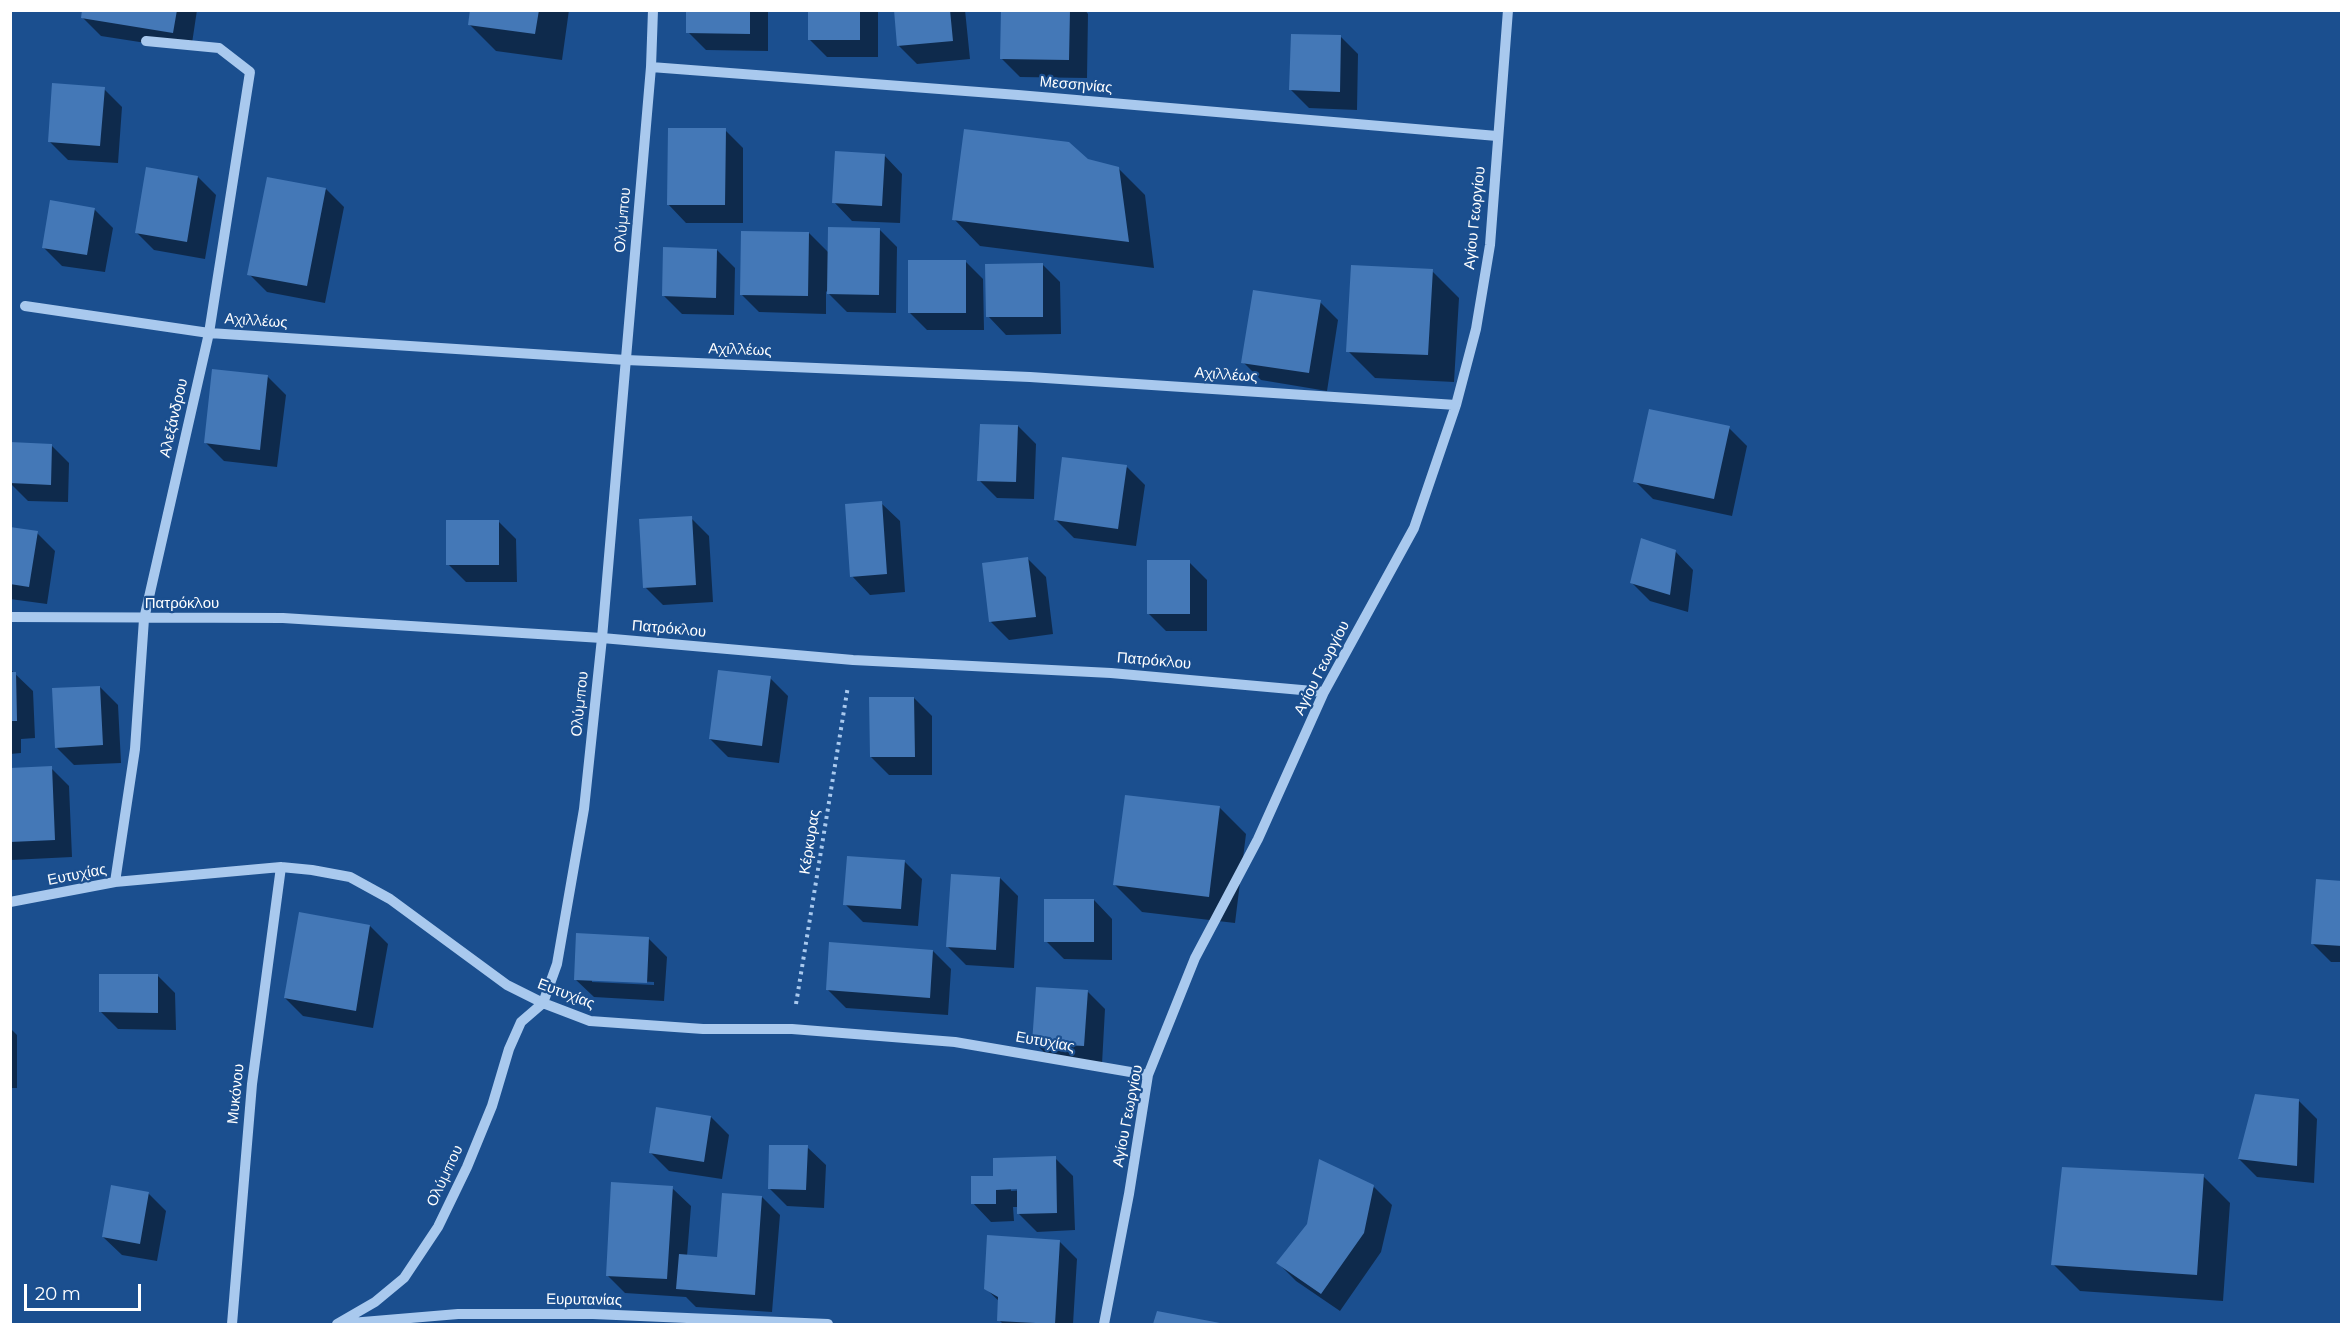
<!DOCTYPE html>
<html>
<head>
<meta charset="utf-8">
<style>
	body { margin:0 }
	#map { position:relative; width:2352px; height:1335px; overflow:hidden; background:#1b4f8f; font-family:Montserrat,sans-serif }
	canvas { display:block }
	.frame { position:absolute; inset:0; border:12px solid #fff; pointer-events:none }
	.scale { position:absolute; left:24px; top:1284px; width:117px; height:27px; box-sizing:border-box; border:3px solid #fff; border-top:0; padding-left:8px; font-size:18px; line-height:21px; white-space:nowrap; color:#fff; -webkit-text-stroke:4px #1b4f8f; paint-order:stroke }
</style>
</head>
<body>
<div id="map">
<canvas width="2352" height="1335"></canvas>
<div class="frame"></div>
<div class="scale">20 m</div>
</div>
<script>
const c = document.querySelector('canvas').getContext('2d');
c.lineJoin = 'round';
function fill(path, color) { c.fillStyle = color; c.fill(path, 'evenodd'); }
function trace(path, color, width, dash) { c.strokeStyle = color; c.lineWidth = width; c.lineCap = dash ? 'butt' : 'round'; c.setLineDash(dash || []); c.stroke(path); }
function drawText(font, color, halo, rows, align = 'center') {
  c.font = font + ' Montserrat,sans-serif'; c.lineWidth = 4.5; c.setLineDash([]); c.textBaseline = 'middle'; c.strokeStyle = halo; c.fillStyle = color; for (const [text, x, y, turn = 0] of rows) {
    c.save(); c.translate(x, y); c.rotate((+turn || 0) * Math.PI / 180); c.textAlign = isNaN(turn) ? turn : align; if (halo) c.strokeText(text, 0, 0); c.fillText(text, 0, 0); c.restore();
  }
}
fill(new Path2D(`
	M84,10h113l-6,40 -90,-14 -18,-18z
	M471,10h98l-7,50 -66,-9 -27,-27z
	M688,10h80v41l-62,-1 -18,-18z
	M809,10h69v47h-51l-18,-18z
	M895,10h70l5,49 -53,5 -18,-18z
	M1003,10h82l3,4 -1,64 -67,-1 -18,-18z
	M1340,36l18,18 -1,56 -48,-2 -18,-18z
	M104,89l18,18 -4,56 -50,-3 -18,-18z
	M725,130l18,18v75h-57l-18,-19z
	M884,155l18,19 -2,49 -48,-2 -18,-19z
	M1118,168l27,27 9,73 -174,-22 -26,-27z
	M198,177l18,18 -11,64 -51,-9 -18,-18z
	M326,189l18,18 -19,96 -58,-11 -18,-18z
	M94,209l19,19 -8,44 -43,-6 -18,-18z
	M879,229l18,18 -1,66 -49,-1 -21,-21v23l-67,-2 -18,-18 68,-61 21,21z
	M717,250l18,18 -1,47 -52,-1 -18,-18z
	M965,261l18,18 1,51h-57l-18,-18z
	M1042,264l18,18 1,52 -55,1 -18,-19z
	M1432,271l27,27 -5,84 -79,-4 -27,-27z
	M1320,302l18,18 -11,71 -66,-11 -18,-18z
	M267,376l19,19 -9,72 -53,-6 -18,-18z
	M1018,426l18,18 -2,55 -37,-1 -18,-18z
	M1729,428l18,18 -15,70 -79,-17 -18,-18z
	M51,445l18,18 -1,39 -40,-1 -18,-18v-20z
	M1127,467l18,18 -9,61 -62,-8 -18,-18z
	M881,503l19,18 5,71 -35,3 -18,-19z
	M691,518l18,18 4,66 -50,3 -18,-18z
	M498,521l18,18 1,43h-51l-18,-18z
	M10,529l27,4 18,18 -8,53 -37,-5z
	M1675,551l18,19 -5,42 -38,-11 -18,-18z
	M1028,559l18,18 7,57 -44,6 -18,-18z
	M1189,562l18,18v51h-41l-18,-18z
	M10,669l23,22 2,47 -14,1v14l-11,1z
	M770,678l18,18 -9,67 -51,-6 -18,-18z
	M100,687l18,18 3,58 -47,2 -18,-18z
	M914,698l18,18v59h-43l-18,-18z
	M51,768l18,18 3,71 -61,3 -1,-90z
	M1219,807l27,27 -11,89 -93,-11 -27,-27z
	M904,861l18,18 -4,47 -55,-4 -18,-18z
	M1000,878l18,18 -4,72 -48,-3 -18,-18z
	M2342,882v80h-11l-18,-18z
	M1094,900l18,19v41l-48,-1 -18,-18z
	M370,926l18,18 -15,84 -70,-12 -18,-18z
	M649,939l18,18 -3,44 -70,-4 -19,-18zM592,979l62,3v3l-62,-3z
	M933,951l18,18 -3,46 -102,-7 -18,-18z
	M157,975l18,18 1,37 -58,-1 -18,-18z
	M1087,991l18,18 -3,55 -50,-4 -18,-18z
	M10,1028l7,7v53h-7z
	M2299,1101l18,18 -3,64 -57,-6 -18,-18z
	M711,1117l18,18 -7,44 -53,-8 -18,-18z
	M807,1147l19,18 -2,43 -37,-2 -18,-18z
	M1055,1158l18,18 2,54 -38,2 -18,-18v-7h-6l1,14 -23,1 -18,-19 22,-26zM1011,1188h13v2l-13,1z
	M2203,1176l27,27 -7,98 -143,-10 -27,-27z
	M1374,1187l18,18 -11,47 -41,59 -44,-30 -18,-18z
	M672,1188l19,18 -4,50 32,3 43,-62 18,18 -8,97 -76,-5 -10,-10 -61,-4 -18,-18z
	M148,1193l18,18 -9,50 -35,-6 -19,-18z
	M1059,1241l18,18 -4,65h-70l-4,-4 1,-18 -15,-14z
	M1158,1313l60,11h-64z`), '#0007');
fill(new Path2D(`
	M82,10h95l-4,23 -92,-15z
	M470,10h69l-4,24 -67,-9z
	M686,10h64v24l-64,-1z
	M808,10h52v30h-52z
	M894,10h56l3,31 -56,5z
	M1001,10h69l-1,50 -69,-1z
	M1291,34l50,1 -1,57 -51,-2z
	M52,83l53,4 -5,59 -52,-4z
	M668,128h58l-1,77h-58z
	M964,129l105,13 19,17 31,8 10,75 -177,-22z
	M835,151l50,3 -3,52 -50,-3z
	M146,167l52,9 -11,66 -52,-9z
	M267,177l59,11 -19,98 -60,-11z
	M50,200l45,8 -8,47 -45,-7z
	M828,227l52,1 -1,67 -52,-1z
	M741,231l68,1 -1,64 -68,-1z
	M663,247l54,2 -1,49 -54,-2z
	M908,260h58v53h-58z
	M1043,263v54h-57l-1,-53z
	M1351,265l82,4 -5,86 -82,-3z
	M1253,290l68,10 -12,73 -68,-10z
	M212,369l56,6 -8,75 -56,-7z
	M1649,409l81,17 -16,73 -81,-17z
	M980,424l38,1 -2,57 -39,-1z
	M10,442l42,2 -1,41 -41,-2z
	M1062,457l65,8 -9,64 -64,-9z
	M882,501l5,73 -37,3 -5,-73z
	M692,516l4,69 -53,3 -4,-69z
	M446,520h53v45h-53z
	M10,527l28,4 -9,56 -19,-3z
	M1641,538l35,12 -6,45 -40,-12z
	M1028,557l8,60 -47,5 -7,-59z
	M1147,560h43v54h-43z
	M718,670l53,6 -9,70 -53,-7z
	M10,672h6l1,49h-7z
	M100,686l3,59 -48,3 -3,-60z
	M869,697h45l1,60h-45z
	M52,766l3,74 -45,2v-74z
	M1125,795l95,11 -11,91 -96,-12z
	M847,856l58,4 -4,49 -58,-4z
	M951,874l49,3 -4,73 -50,-3z
	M2316,879l26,2v65l-31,-2z
	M1044,899h50v43h-50z
	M299,912l71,13 -14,86 -72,-13z
	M576,933l73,4 -2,46 -73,-3z
	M829,942l104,8 -3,48 -104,-8z
	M99,974h59v39l-59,-1z
	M1036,987l52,3 -4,56 -52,-3z
	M2255,1094l44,5 -2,67 -59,-7z
	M656,1107l55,9 -7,46 -55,-9z
	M769,1145h39l-2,45 -38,-1z
	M1056,1156l1,57 -40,1v-25l-21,1v14h-25v-28h22v-18z
	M1319,1159l55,26 -10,48 -43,61 -45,-31 31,-39z
	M2062,1167l142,7 -7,101 -146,-10z
	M611,1182l62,4 -6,93 -61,-3z
	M111,1185l38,7 -9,52 -38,-7z
	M722,1193l40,3 -7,99 -79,-6 3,-35 38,3z
	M987,1235l73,5 -5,84 -58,-3 1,-24 -14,-8z
	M1157,1311l63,12v1h-67z`), '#4478b7');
trace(new Path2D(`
	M796,1004l52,-318`), '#a9c9ee', 4, [3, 4.5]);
trace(new Path2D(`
	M651,67l367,28 479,41
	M25,306l184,27 417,27 404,17 426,28
	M10,617l273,1 319,20 251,22 258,13 213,19
	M115,882l20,-133 9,-130 65,-286 41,-261 -31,-24 -73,-7
	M10,902l105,-20 166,-15 31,3 38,7 40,22 117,86 36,18 47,18 113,8h89l163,13 193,33
	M232,1324l20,-240 29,-217
	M337,1324l38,-22 29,-24 34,-51 29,-60 25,-61 17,-57 12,-27 22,-19 14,-39 27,-155 18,-171 49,-571 2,-57
	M339,1324l119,-10h135l235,10
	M1104,1324l25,-130 19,-119 47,-117 63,-119 66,-147 90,-164 42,-123 20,-76 14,-84 18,-235`), '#a9c9ee', 10);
drawText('15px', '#fff', '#1b4f8f', [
	["Μεσσηνίας",1076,85,5],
	["Αγίου Γεωργίου",1475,218,-84],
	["Ολύμπου",623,220,-85],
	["Αχιλλέως",256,321,4],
	["Αχιλλέως",740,350,2],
	["Αχιλλέως",1226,375,4],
	["Αλεξάνδρου",174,418,-77],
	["Πατρόκλου",182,604],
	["Πατρόκλου",669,629,5],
	["Πατρόκλου",1154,661,5],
	["Αγίου Γεωργίου",1322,668,-63],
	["Ολύμπου",580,704,-84],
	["Κέρκυρας",810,842,-81],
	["Ευτυχίας",77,875,-11],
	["Ευτυχίας",566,994,21],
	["Ευτυχίας",1045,1042,10],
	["Μυκόνου",236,1094,-84],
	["Αγίου Γεωργίου",1128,1116,-79],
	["Ολύμπου",445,1176,-65],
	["Ευρυτανίας",584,1300,1]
]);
</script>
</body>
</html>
